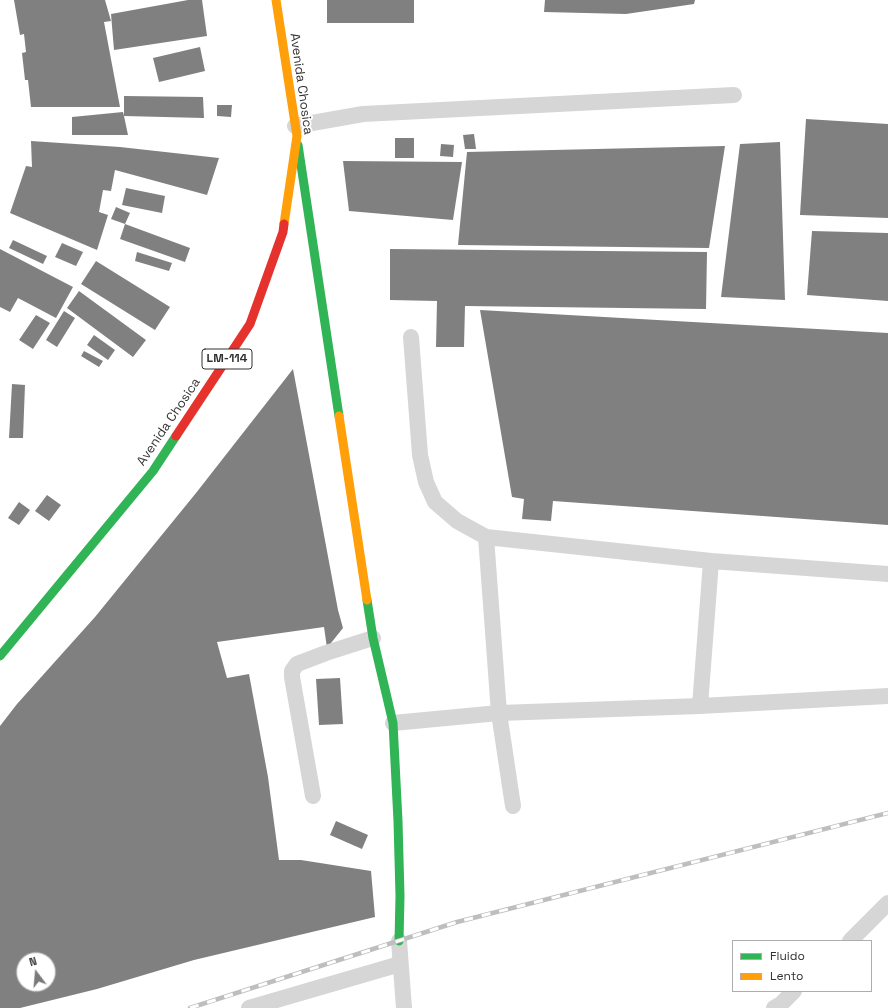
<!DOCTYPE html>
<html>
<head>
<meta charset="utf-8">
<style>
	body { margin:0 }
	#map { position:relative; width:888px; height:1008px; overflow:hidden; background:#fff; font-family:"Space Grotesk",sans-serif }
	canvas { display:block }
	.legend { position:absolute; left:732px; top:940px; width:140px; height:52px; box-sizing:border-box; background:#fff; border:1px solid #adadad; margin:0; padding:5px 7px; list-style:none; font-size:12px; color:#323232 }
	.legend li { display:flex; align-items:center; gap:8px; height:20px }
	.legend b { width:20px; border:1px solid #adadad }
	.north { position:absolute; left:16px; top:952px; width:40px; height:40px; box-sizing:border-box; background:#fff; border:1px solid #adadad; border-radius:50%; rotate:344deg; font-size:11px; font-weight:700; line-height:16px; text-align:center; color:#323232 }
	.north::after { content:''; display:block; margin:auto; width:14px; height:18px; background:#7a7a7a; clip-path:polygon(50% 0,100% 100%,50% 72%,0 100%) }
</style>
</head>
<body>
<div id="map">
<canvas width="888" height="1008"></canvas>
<ul class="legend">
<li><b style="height:5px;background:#30b455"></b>Fluido</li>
<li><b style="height:5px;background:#ff9f0a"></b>Lento</li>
</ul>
<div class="north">N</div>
</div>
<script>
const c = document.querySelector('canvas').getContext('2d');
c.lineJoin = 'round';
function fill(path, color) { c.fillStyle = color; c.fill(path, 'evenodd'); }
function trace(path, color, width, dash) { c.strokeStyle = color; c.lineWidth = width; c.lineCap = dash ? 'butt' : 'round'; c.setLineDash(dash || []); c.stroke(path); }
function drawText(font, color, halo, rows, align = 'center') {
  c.font = font + ' "Space Grotesk",sans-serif'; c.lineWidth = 4; c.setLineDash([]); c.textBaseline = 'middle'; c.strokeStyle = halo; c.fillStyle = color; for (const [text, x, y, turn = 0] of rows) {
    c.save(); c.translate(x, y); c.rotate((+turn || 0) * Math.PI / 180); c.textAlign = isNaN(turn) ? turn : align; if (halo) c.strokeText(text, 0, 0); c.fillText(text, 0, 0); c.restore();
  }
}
fill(new Path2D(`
	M14,0h91l6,21 -7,1 16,85h-89l-3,-27h-3l-3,-27 4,-1 -2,-18 -4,1z
	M188,0h14l5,36 -93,14 -3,-36z
	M327,0h87v23h-87z
	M545,0h150l-1,4 -68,10 -82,-2z
	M200,47l5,24 -46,11 -6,-24z
	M124,96l79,1 1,21 -80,-2 4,19h-56v-18l51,-5 1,4z
	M217,105h15l-1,12 -14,-1z
	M806,119l82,5v94l-88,-3z
	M474,134l2,15h-11l-2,-14z
	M395,138h19v20h-19z
	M31,141l89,6 99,11 -12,37 -92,-25 -4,21 -8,-1 -4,22 9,3 -11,35 -87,-37 16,-47 6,1z
	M780,142l5,158 -64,-3 19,-153z
	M441,144l13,1 -1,12 -13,-1z
	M725,146l-16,102 -251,-3 9,-93z
	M343,161l119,1 -9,58 -104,-9z
	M126,188l39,8 -3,17 -40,-8z
	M116,207l14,6 -5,11 65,24 -5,14 -65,-23 5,-15 -14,-5z
	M812,231l76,2v68l-81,-6z
	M13,240l34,16 -4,8 -34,-16z
	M62,243l21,9 -7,14 -21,-9z
	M0,249l73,38 -17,31 -38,-20 -8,14 -10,-5z
	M390,249l317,3 -1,57 -241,-3 -1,41h-28l1,-46 -47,-1z
	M137,252l35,11 -3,8 -34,-10z
	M96,261l74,46 -15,23 -74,-46z
	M79,291l67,49 -13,17 -66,-49z
	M480,310l408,23v192l-335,-24 -2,20 -29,-2 2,-20 -12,-2z
	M64,311l11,7 -18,29 -11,-7z
	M36,315l14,8 -17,26 -14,-9z
	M94,335l21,15 -7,10 -21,-15z
	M84,351l19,10 -4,6 -18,-11z
	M293,369l45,241 5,18 -16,20 -3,-21 -107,15 10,36 22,-4 19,103 11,83h22l70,11 4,46 -181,43 -97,29 -77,19h-20v-282l17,-22 78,-87 101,-124zM24,960h24v24h-24z
	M12,384l13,1 -2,53h-14z
	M47,495l14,10 -12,16 -14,-10z
	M19,502l11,8 -11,15 -11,-7z
	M340,678l3,46 -24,1 -3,-46z
	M336,821l32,14 -6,14 -32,-14z`), '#808080');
trace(new Path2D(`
	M295,126l68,-12 371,-19
	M411,337l9,118 6,27 9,20 22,19 29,16 13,176 14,93
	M486,537l225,24 -11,145
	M711,561l177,13
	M393,723l106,-10 201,-7 188,-10
	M313,796l-21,-119v-6l5,-7 29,-11 47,-15
	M399,941l5,67
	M850,941l38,-38
	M249,1008l151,-44
	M774,1008l7,-4 13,-13`), '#d6d6d6', 16);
trace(new Path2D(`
	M298,145l41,271
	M367,600l6,38 20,85 5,98 2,75 -1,45
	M0,656l153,-185 23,-35`), '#30b455', 9);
trace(new Path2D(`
	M276,0l21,136 -13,88
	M339,416l28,184`), '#ff9f0a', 9);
trace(new Path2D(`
	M176,436l74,-112 33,-92 1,-8`), '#e5322d', 9);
const rail = new Path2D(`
	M190,1008l267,-86 431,-109`);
trace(rail, '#bebebe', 4.5);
trace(rail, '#fff', 3, [9]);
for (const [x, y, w] of [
	[227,359,50]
]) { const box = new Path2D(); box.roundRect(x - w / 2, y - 10, w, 20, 3); c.fillStyle = '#fff'; c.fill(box); trace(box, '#323232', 1); }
drawText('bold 12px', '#323232', null, [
	["LM-114",227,359]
]);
drawText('13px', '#323232', '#fff', [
	["Avenida Chosica",301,84,82],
	["Avenida Chosica",169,422,-56]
]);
</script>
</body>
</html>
